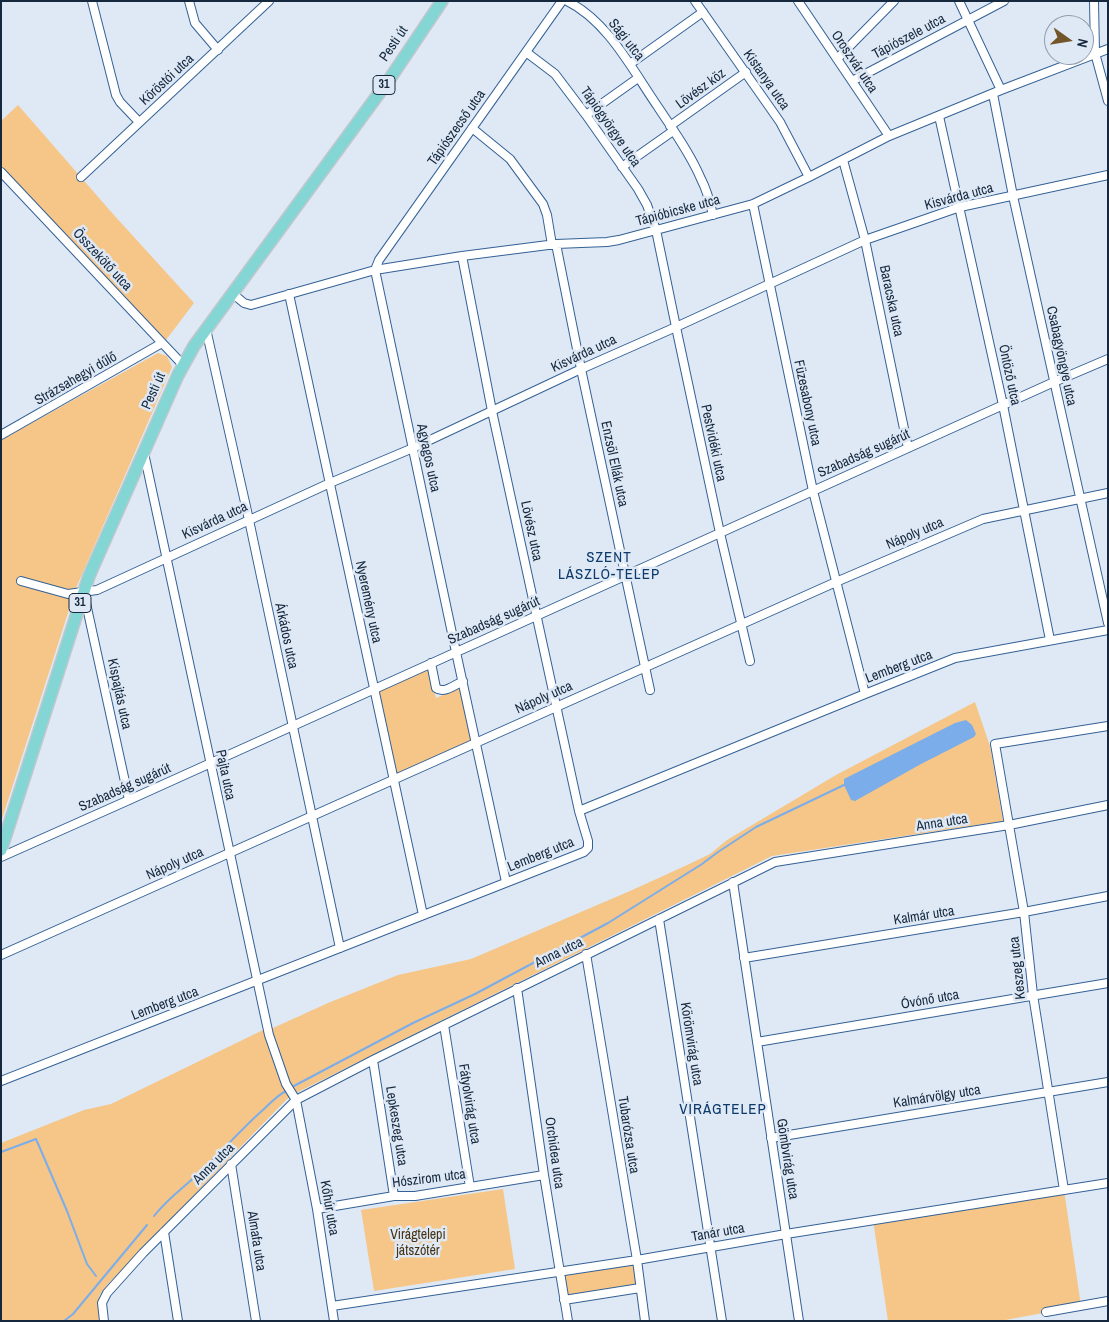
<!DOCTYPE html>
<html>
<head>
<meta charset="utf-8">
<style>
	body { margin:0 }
	#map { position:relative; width:1109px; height:1322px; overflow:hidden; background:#dfe9f5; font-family:"Archivo Narrow",sans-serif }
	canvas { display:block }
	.frame { position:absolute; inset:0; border:2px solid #15283e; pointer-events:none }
	.north { position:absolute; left:1044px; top:15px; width:50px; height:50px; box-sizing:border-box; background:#dfe9f5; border:1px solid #8e9cac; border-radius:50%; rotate:103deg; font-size:14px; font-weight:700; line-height:20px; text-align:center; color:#15283e }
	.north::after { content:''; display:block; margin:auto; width:18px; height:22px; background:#73552a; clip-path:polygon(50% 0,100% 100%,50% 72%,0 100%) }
</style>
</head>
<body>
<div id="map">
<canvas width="1109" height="1322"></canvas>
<div class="frame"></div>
<div class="north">N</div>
</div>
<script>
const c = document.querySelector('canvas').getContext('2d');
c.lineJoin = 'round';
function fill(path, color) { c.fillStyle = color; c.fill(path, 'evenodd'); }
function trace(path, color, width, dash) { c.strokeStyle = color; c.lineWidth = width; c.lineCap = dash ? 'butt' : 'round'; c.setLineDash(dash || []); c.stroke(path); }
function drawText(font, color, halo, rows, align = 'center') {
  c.font = font + ' "Archivo Narrow",sans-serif'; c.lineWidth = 5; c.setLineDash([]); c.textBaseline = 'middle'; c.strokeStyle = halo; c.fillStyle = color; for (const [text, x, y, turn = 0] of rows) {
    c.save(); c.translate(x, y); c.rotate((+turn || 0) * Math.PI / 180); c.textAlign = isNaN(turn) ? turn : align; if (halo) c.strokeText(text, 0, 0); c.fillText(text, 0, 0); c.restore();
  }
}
fill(new Path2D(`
	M18,105l95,109 81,89 -28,37 -165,-173v-46z
	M158,353l9,3 5,11 -96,221 -75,234v-382z
	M429,668l7,30 25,-11 13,52 -79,35 -17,-79 3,-6z
	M975,702l15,44 13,75 -231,35 -472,235 -13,8 -180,186 -8,11 -1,16 2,9h-99v-178l83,-33 27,-6 152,-74 10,-2 55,-25 70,-28 73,-16 159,-68 55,-25 25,-12 17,-14 109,-65z
	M503,1189l12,80 -141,22 -13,-81z
	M1064,1190l17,116 -81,15h-112l-15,-101z
	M631,1264c4,5 6,17 3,22l-66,10 -2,-1 -2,-19 1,-3z`), '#f5c687');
fill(new Path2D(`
	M966,720l6,5 4,9 -2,3 -53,27 -66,37 -4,-1 -7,-15v-6l111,-56z`), '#7badea');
trace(new Path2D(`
	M292,1087l121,-64 62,-29 133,-71 94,-59 16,-12 38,-25 88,-42
	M1,1152l35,-13 31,72 20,53 9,12
	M154,1216c14,-18 28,-27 44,-42 23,-21 43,-45 66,-65 7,-7 15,-15 24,-19
	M64,1321l9,-7 74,-89`), '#7badea', 2);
const street = new Path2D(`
	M92,1l24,94 4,7 19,20
	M189,1l6,22 23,27
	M567,1c41,20 66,70 91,106 15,23 32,46 43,72 6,11 9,23 12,36
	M695,1l85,121 29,55
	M798,1l91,135
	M959,1l42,89
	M1094,1l1,52 13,48
	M526,52l29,22 31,41 52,74 9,16 9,25 20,97 44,206 30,128
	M837,59l57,-58
	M630,64l73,-52
	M852,81l152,-80
	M993,94l20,102 95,427
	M586,115l52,-37
	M939,116l64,289 47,235
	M670,126l76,-54
	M472,128l38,31 33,45 4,11 5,30
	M843,160l22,80 43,208
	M622,167l51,-36
	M1,172l182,193
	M81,177l188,-176
	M753,204l60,287 52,203
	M556,244l25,125 69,321
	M232,293l12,10 7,2 124,-35 87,-14 94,-12 51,-2 12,-2 134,-36 56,-27 80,-41 112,-46 107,-41
	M289,294l134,621
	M206,329l43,191 91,428
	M1,435l161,-92
	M144,453l125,582 17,49 10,16 21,109 17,112
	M21,581l47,13 29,-4 233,-107 83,-35 168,-79 95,-42 189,-87 95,-33 148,-32
	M84,594l45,206
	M431,663l5,25c8,6 19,-3 27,-7
	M579,811l286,-117 90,-36 153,-28
	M1,857l128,-57 925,-418 54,-23
	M506,882l-50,-230 -81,-382 4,-10 183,-259
	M733,882l66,439
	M659,919l63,402
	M586,954l51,306 8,61
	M1,955l835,-373 147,-63 125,-26
	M744,958l280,-46 84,-16
	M517,988l27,187 24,146
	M444,1025l26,162
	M757,1042l351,-59
	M373,1060l21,136
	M1,1081l583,-229 4,-4v-7l-9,-30 -87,-400 -30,-155
	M771,1138l337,-56
	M231,1164l25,157
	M1064,1190l-31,-195 -9,-83 -29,-168 113,-18
	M317,1209l77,-13h21l129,-21
	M164,1232l14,89
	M564,1300l76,-12
	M332,1306l305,-46 149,-26 322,-51
	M1046,1312l62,-11
	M104,1321l-2,-18 5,-10 36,-40 153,-153 77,-40 402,-198 234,-37 99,-20`);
const primary = new Path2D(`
	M1,850l88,-274 89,-201 16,-29 197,-269 51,-76`);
trace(street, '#346195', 10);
trace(primary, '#c2c7cd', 14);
trace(street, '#fff', 8);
trace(primary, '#83d6d4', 11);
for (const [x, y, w] of [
	[384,85,22],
	[80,603,22]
]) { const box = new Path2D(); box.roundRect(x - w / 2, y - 9.5, w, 19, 4); c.fillStyle = '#dfe9f5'; c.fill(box); trace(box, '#15283e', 1); }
drawText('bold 12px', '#15283e', null, [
	["31",384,85],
	["31",80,603]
]);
drawText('14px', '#15283e', '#dfe9f5', [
	["Tápiószele utca",909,37,-28],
	["Sági utca",626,40,52],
	["Pesti út",394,44,-56],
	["Oroszvár utca",854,62,56],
	["Köröstói utca",167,80,-43],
	["Kistanya utca",766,80,55],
	["Lövész köz",701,89,-36],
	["Tápiógyörgye utca",610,127,55],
	["Tápiószecső utca",457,128,-55],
	["Kisvárda utca",959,197,-15],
	["Tápióbicske utca",678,211,-15],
	["Összekötő utca",102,260,47],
	["Baracska utca",891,301,78],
	["Kisvárda utca",584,354,-25],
	["Csabagyöngye utca",1061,356,78],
	["Öntöző utca",1009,375,78],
	["Strázsahegyi dűlő",76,379,-30],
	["Pesti út",154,391,-66],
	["Füzesabony utca",807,403,78],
	["Pestvidéki utca",713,443,78],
	["Szabadság sugárút",864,454,-24],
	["Agyagos utca",428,458,78],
	["Enzsöl Ellák utca",614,464,78],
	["Kisvárda utca",215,521,-25],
	["Lövész utca",531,531,78],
	["Nápoly utca",915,534,-23],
	["Nyeremény utca",368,602,78],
	["Szabadság sugárút",494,621,-24],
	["Árkádos utca",286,636,78],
	["Lemberg utca",899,667,-21],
	["Kispajtás utca",119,694,78],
	["Nápoly utca",544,698,-24],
	["Pajta utca",225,775,78],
	["Szabadság sugárút",125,788,-24],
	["Anna utca",942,823,-9],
	["Lemberg utca",541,855,-22],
	["Nápoly utca",175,864,-24],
	["Kalmár utca",924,916,-9],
	["Anna utca",559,953,-26],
	["Keszeg utca",1018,968,-96],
	["Óvónő utca",930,1000,-10],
	["Lemberg utca",165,1004,-21],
	["Körömvirág utca",691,1044,81],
	["Kalmárvölgy utca",937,1097,-9],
	["Fátyolvirág utca",469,1104,81],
	["Lepkeszeg utca",396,1126,81],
	["Tubarózsa utca",628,1135,81],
	["Orchidea utca",554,1153,82],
	["Gömbvirág utca",787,1159,81],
	["Anna utca",214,1164,-45],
	["Hószirom utca",429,1179,-7],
	["Kőhúr utca",329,1208,80],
	["Tanár utca",718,1233,-10],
	["Almafa utca",256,1241,81]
]);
drawText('14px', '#473214', '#dfe9f5', [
	["Virágtelepi",418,1235],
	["játszótér",418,1251]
]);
c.letterSpacing = '1px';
drawText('15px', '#0b3a6b', '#dfe9f5', [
	["SZENT",609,558],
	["LÁSZLÓ-TELEP",609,575],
	["VIRÁGTELEP",723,1110]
]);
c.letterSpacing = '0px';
</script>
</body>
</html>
